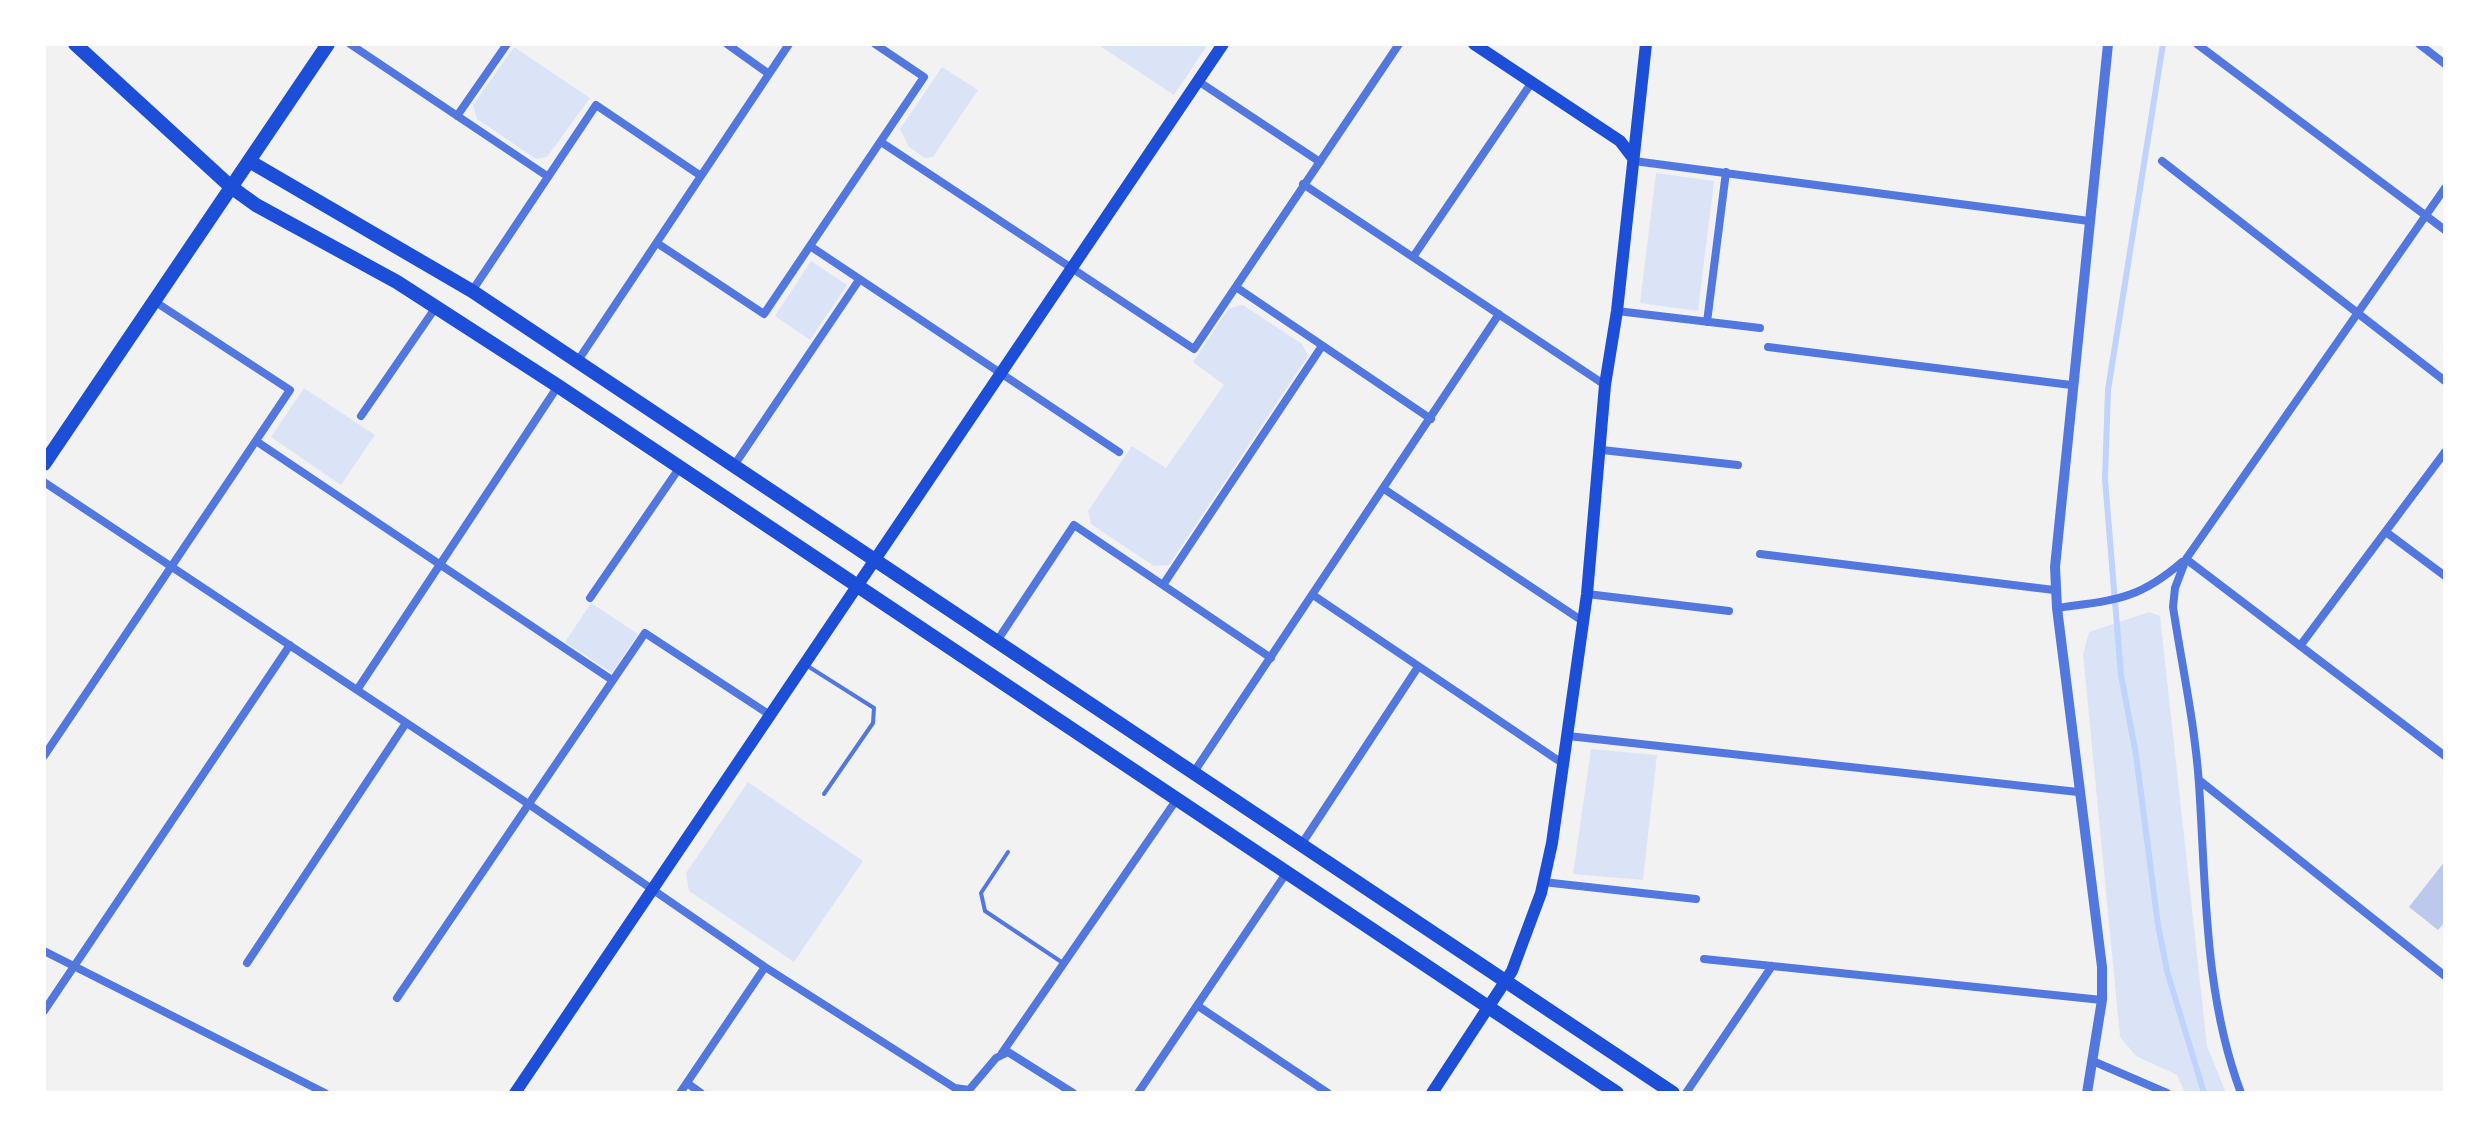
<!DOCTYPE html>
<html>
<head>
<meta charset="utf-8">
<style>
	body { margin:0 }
	#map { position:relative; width:2489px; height:1137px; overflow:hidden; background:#f2f2f2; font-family:"Noto Sans",sans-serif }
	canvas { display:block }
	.frame { position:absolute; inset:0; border:46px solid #fff; pointer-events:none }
</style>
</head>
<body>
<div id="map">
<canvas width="2489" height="1137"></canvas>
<div class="frame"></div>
</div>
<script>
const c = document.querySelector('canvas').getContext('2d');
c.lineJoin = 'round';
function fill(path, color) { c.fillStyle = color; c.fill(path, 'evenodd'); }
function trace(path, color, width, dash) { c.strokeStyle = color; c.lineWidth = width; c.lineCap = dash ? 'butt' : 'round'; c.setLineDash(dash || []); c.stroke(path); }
fill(new Path2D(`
	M1097,44h111l-34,51z
	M514,47l76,51 -43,59 -11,2 -59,-40 -4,-14z
	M942,67l36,23 -45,67 -8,1 -16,-11 -9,-18z
	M1656,173l58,8 -16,130 -58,-8z
	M811,261l36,24 -37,55 -35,-24z
	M1243,305l59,39 6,12 -139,209 -15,1 -63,-42 -3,-13 44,-65 34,22 58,-83 -31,-23 36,-54z
	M304,388l71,47 -34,50 -70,-48z
	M591,603l47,31 -26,39 -47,-31z
	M2149,612l11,4 47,430 19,47h-41l-8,-18 -41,-19 -16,-19 -37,-383 6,-22z
	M1591,749l66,6 -14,125 -70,-6z
	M748,782l115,79 -69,101 -105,-71 -3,-18z`), '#dbe4f7');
trace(new Path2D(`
	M2163,44l-55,346 -3,89 16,196 15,80 22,170 9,46 37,122`), '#bfd3fe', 6);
fill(new Path2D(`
	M2445,861v61l-7,8 -29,-23z`), '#bdc9ec');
trace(new Path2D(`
	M806,665l68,43 -1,15 -49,71
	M1008,852l-27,41 4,18 78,52`), '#5277de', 4);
trace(new Path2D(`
	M350,44l197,132
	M727,44l42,30
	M2197,44l248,186
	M2419,44l26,20
	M1198,81l122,81
	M457,116l50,-72
	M881,142l313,207 205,-305
	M1634,161l455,60
	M2162,161l283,220
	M1303,184l302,201
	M657,243l107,71 160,-237 -49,-33
	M810,246l309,206
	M1413,257l119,-175
	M1236,287l195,132
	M472,291l124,-186 105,71
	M1617,311l143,17
	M1707,322l19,-150
	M1768,347l303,38
	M577,362l212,-318
	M361,416l75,-109
	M256,441l356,239
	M1602,450l136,15
	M733,467l126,-187
	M44,482l483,321 238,164 190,121 14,2 27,-32 12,-6 65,41
	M1384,489l197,131
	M2386,532l59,44
	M1760,554l294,36
	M2186,559l259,197
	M1163,585l159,-239
	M1587,594l142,17
	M1313,595l249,168
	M590,598l90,-131
	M2057,608c56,-8 80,-7 125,-46
	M997,641l77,-116 197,133
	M2300,646l145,-194
	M357,690l201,-304
	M1568,736l510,56
	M44,756l246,-366 -136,-89
	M1194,772l305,-458
	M2199,780l246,196
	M1301,845l117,-178
	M1543,882l153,17
	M44,951l281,142
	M1704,959l398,41
	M247,963l159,-240
	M397,998l248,-365 125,82
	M1198,1006l130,87
	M44,1011l246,-366
	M1002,1053l175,-254
	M2095,1062l72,31
	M687,1083l14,10
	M680,1093l85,-126
	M1138,1093l149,-221
	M1686,1093l86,-127
	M2241,1093c-37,-98 -35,-206 -42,-309 -4,-59 -17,-118 -26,-177l2,-19 11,-29 259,-371`), '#5277de', 8);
trace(new Path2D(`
	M2087,1093l15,-93v-33l-45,-359 -2,-41 53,-523`), '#5277de', 10);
trace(new Path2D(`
	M1474,44l146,97 13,17
	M515,1093l708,-1049
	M1432,1093l80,-122 29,-78 11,-50 35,-249 18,-209 12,-74 29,-267`), '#1d4ed8', 12);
trace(new Path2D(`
	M75,44l156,143 25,18 141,77 161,104 1059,707
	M249,161l223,130 1201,802
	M44,464l284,-420`), '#1d4ed8', 14);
</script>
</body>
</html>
